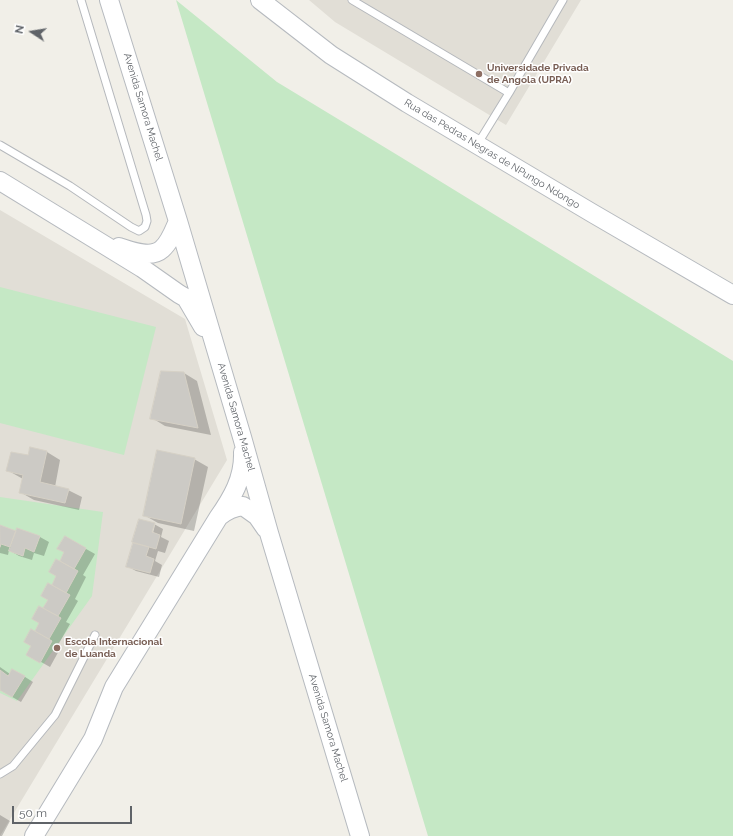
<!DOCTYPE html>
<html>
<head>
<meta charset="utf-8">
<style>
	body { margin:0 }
	#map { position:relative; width:733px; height:836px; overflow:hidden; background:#f1efe8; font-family:Raleway,sans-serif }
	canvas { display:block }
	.north { position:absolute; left:12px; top:12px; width:40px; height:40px; -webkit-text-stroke:3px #fff; paint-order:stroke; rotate:282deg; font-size:11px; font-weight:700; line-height:16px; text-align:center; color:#5f6368 }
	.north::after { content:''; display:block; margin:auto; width:14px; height:18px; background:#5f6368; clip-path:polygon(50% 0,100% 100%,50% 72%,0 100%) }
	.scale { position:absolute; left:12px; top:806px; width:120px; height:18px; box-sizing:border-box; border:2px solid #5f6368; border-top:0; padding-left:5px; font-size:12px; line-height:14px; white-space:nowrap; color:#5f6368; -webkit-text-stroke:3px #fff; paint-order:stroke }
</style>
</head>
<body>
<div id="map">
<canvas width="733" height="836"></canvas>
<div class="north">N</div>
<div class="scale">50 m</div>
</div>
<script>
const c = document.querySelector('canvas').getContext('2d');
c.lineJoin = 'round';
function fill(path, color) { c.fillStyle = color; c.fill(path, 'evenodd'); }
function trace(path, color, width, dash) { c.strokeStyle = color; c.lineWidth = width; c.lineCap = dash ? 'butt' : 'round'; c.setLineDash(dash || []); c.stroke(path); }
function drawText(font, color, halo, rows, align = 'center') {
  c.font = font + ' Raleway,sans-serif'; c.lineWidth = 3; c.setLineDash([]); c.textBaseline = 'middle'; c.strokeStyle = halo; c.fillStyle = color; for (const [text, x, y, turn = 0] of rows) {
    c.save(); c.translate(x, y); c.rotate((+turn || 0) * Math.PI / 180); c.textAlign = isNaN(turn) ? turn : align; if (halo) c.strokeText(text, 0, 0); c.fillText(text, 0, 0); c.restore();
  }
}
fill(new Path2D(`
	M309,0h272l-75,125 -171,-103z
	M0,210l185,109 42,141 -227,376z`), '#e1ded6');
fill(new Path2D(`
	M176,0l101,82 122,74 334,205v475h-305z
	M0,287l156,40 -32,128 -124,-32z
	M0,497l103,15 -11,84 -75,105 -17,-8z`), '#c5e8c5');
fill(new Path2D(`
	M184,373l13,8 14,54 -46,-9 -13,-8z
	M47,452l13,8 -5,27 13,3 14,7 -3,13 -45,-10 -14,-8 3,-13 -16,-9 22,-13z
	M194,459l14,8 -14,64 -36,-8 -14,-8z
	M140,520l14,4 9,5 -2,8 8,4 -4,12 -7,-2 -3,10 7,4 -3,12 -23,-6 -9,-5zM153,525h2l-3,12h-2z
	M0,526l16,6 24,5 9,5 -5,14 -10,-3 -2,7 -13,-4 -10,-6 -1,5 -8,-2z
	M65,537l30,17 -12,21 3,2 -11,22 3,2 -12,21 4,2 -12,21 3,2 -11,20 -23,-13 5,-8 3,-13 5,-10 4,-14 5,-10 3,-13 6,-10 2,-14 6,-10z
	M0,667l10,7 12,1 11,7 -12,20 -21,-12z
	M0,815l10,6 -8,15h-2z`), '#0003');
const building = new Path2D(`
	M161,371l23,1 14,56 -48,-9z
	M30,447l17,4 -7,31 29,7 -4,14 -46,-10 4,-18 -17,-4 5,-19 17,3z
	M157,450l38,8 -14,66 -38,-8z
	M139,519l16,4 -3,9 8,3 -4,14 -24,-7z
	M0,525l16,6 -6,16 -9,-3 -1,3z
	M17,528l23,8 -6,16 -9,-4 -2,8 -14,-5z
	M65,536l21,12 -12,21 -14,-8 4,-9 -7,-3z
	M133,543l16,4 -3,9 8,3 -4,14 -24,-6z
	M56,559l22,12 -12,22 -14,-8 4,-9 -7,-4z
	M48,583l22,12 -12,21 -15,-8 5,-8 -7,-4z
	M39,606l22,12 -12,21 -14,-8 4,-8 -7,-4z
	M31,629l21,12 -12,22 -14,-8 5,-9 -7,-4z
	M12,669l13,7 -13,21 -12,-7v-20l8,6z`);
fill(building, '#cccac5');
trace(building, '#d6d1c6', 1);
const lane = new Path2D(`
	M352,0l157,93
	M0,145l70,41 61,41 8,4 6,-4 2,-6 -1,-6 -65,-215
	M477,145l32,-52 54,-93
	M0,774l13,-8 42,-51 40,-80`);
const secondary = new Path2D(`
	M109,0l69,221 64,216 27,96 91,303
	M260,0l71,55 76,48 185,110 141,82
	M0,181l142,87 37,26 7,4 17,29
	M119,247c12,4 32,12 43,2 8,-7 12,-19 16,-28
	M220,516c7,-6 14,-9 23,-10l14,10 9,13
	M34,836l59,-97 21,-52 104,-169c14,-20 26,-40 25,-66`);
trace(lane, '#b5b8bc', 9);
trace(secondary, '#b6babf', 20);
trace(lane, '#fff', 7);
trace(secondary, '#fff', 18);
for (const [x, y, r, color] of [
	[479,74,4,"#8d6e63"],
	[57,648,4,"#8d6e63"]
]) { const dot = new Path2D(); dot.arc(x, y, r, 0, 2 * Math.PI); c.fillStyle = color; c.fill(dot); trace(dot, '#fff', 1.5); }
drawText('bold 10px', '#785e54', '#fff', [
	["Universidade Privada",487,68],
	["de Angola (UPRA)",487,80],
	["Escola Internacional",65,642],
	["de Luanda",65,654]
], 'left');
drawText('10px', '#5f6368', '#fff', [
	["Avenida Samora Machel",143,107,73],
	["Rua das Pedras Negras de NPungo Ndongo",492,154,31],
	["Avenida Samora Machel",236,417,74],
	["Avenida Samora Machel",328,728,73]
]);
</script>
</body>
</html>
